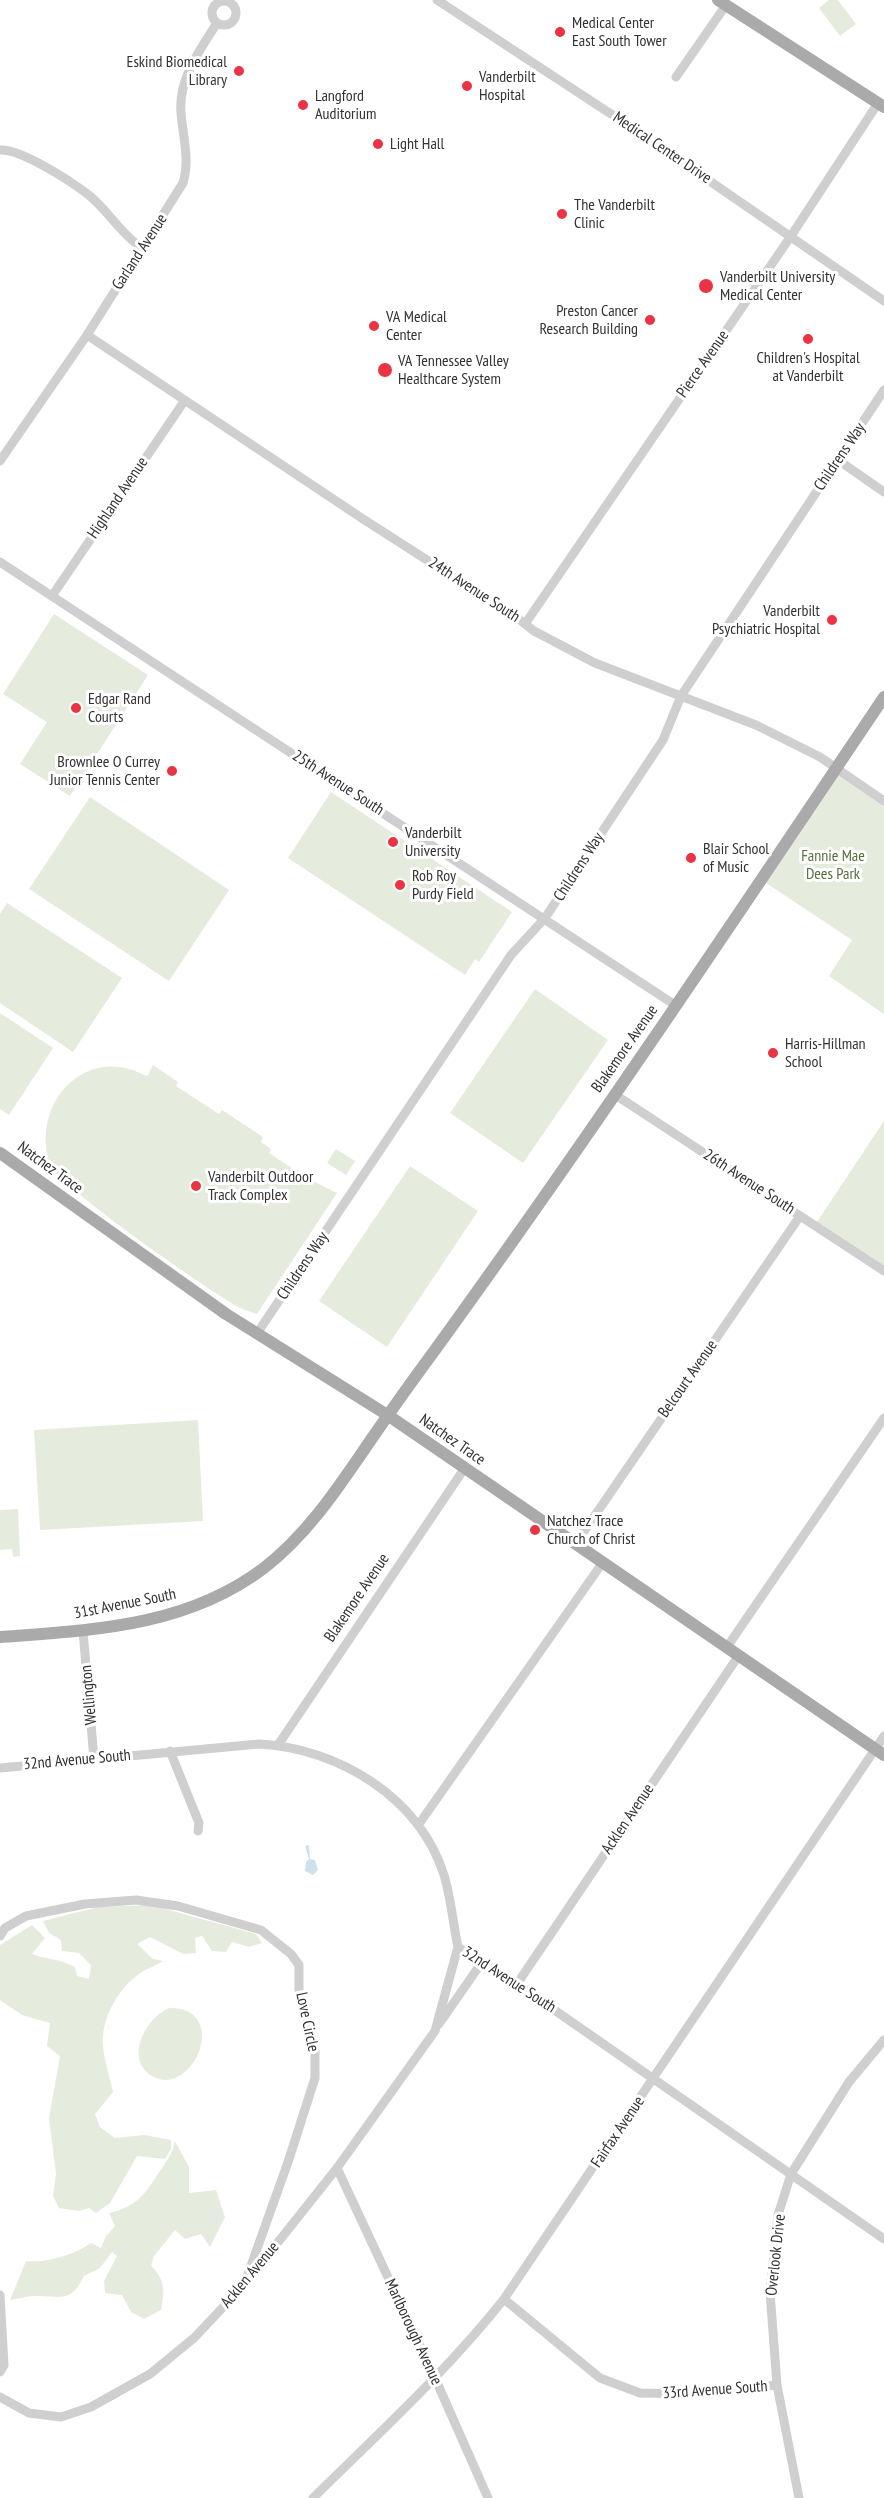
<!DOCTYPE html>
<html>
<head>
<meta charset="utf-8">
<style>
	body { margin:0 }
	canvas { display:block; background:#fff }
</style>
</head>
<body>
<canvas width="884" height="2498"></canvas>
<script>
const c = document.querySelector('canvas').getContext('2d');
c.lineJoin = 'round';
function fill(path, color) { c.fillStyle = color; c.fill(path, 'evenodd'); }
function trace(path, color, width, dash) { c.strokeStyle = color; c.lineWidth = width; c.lineCap = dash ? 'butt' : 'round'; c.setLineDash(dash || []); c.stroke(path); }
function drawText(font, color, halo, rows, align = 'center') {
  c.font = font + ' "PT Sans Narrow",sans-serif'; c.lineWidth = 6; c.setLineDash([]); c.textBaseline = 'middle'; c.strokeStyle = halo; c.fillStyle = color; for (const [text, x, y, turn = 0] of rows) {
    c.save(); c.translate(x, y); c.rotate((+turn || 0) * Math.PI / 180); c.textAlign = isNaN(turn) ? turn : align; if (halo) c.strokeText(text, 0, 0); c.fillText(text, 0, 0); c.restore();
  }
}
fill(new Path2D(`
	M829,0h9l18,24 -16,12 -21,-28z
	M54,614l94,61 -78,121 -50,-32 27,-42 -44,-28z
	M836,768l48,33v213l-55,-38 23,-36 -92,-61z
	M331,792l181,120 -33,50 -4,-3 -10,16 -177,-117z
	M90,797l139,93 -60,91 -140,-92z
	M7,903l115,75 -49,74 -73,-49v-89z
	M535,989l73,51 -85,123 -73,-50z
	M0,1013l53,35 -44,67 -9,-6z
	M153,1065l25,17 -2,4 43,28 3,-4 41,27 -2,5 10,7 -2,4 38,25 30,15 -80,121c-6,-2 -12,-4 -17,-6 -28,-15 -185,-123 -191,-146 -17,-60 37,-119 97,-86l2,-1z
	M884,1121v150l-69,-46z
	M336,1149l19,12 -9,14 -19,-12z
	M410,1166l68,45 -91,136 -68,-46z
	M198,1420l5,101 -163,9 -6,-100z
	M18,1509l2,47 -7,1 -1,-8 -12,1v-40z
	M151,1905l105,29 6,9 -13,4 -17,-5 -6,10 -14,-1 -10,-15 -7,2 1,15 -13,1 -33,-17 -13,7 16,15 10,2c-8,5 -17,8 -24,13 -22,16 -38,45 -36,72 1,15 7,31 10,46l-18,22 5,13 15,11 29,-3 27,5v9l-6,10 -28,-3 -27,47 -14,10 -7,-5 -10,3 -20,-3 -6,-12 3,-22 -7,-56 11,-62 -13,-10 3,-23 -28,-8 -22,-15v-55l32,-20 13,13 -13,16c17,6 25,4 43,13l2,9 12,3 2,-14 -12,-12 -17,-2 -1,-11 -12,-7 -6,-12 55,-14z
	M169,2008c62,-1 25,89 -15,69 -31,-16 -9,-59 15,-69z
	M175,2141l14,26v26l27,-3 9,27 -15,30 -9,-13 -16,5 -10,-9 -21,26 -3,9c14,16 14,24 10,45l-17,9 -13,-7 -9,-17 -17,-2 -1,-12 13,-25 -5,-4 -12,16 -16,8c-14,29 -24,19 -49,20 -8,0 -17,3 -25,4l16,-39c22,2 47,-6 65,-18l10,5 5,-12 9,-10 -6,-13c29,-7 36,-19 51,-42 7,-11 13,-17 15,-30z`), '#e5ecde');
fill(new Path2D(`
	M309,1845l1,14 5,1 3,10 -5,5 -8,-4 1,-9 3,-3 -4,-13z`), '#cde2ee');
trace(new Path2D(`
	M437,0l200,131 247,170
	M212 13a12 12 0 1 1 24 0a12 12 0 1 1-24 0Z
	M676,77l50,-72
	M0,150c22,-1 72,32 90,46 19,16 31,38 52,52
	M87,335l276,184 153,98 18,14 61,32 161,62 64,32 64,44
	M838,460l46,32
	M0,461l87,-126 96,-152c7,-23 0,-46 -2,-70 -3,-34 19,-63 36,-90
	M0,562l675,443
	M52,596l133,-196
	M525,624l266,-388 87,-133
	M614,1094l270,177
	M258,1332l253,-377 34,-37 118,-178 18,-44 203,-306
	M576,1543l224,-327
	M83,1631l11,128
	M727,1647l157,-229
	M278,1745l186,-276
	M170,1751l29,72 -1,8
	M0,1768l259,-24c79,4 160,53 185,131 7,23 9,49 14,72l59,37 367,255
	M419,1824l184,-262
	M0,1936l5,-8 21,-12 59,-12 51,-4 42,6 83,24 30,24 8,11v26l16,60v27l-27,84 -41,115
	M517,1984l222,-329
	M439,2024l43,-62
	M337,2168l98,210 53,120
	M0,2295l4,70 -4,7
	M504,2299l96,79 40,15 52,1 85,-9
	M0,2397l29,16 32,4 30,-10 59,-33 44,-36 50,-53 93,-117 98,-137 23,-84
	M313,2498c66,-65 134,-127 191,-199l380,-563
	M799,2498l-22,-113 -7,-93 8,-77 13,-41 58,-92 35,-42`), '#cfcfcf', 9);
trace(new Path2D(`
	M718,0l166,107
	M0,1153l226,161 163,102 495,339
	M0,1637c93,-7 186,-10 264,-69 43,-33 74,-80 104,-124 22,-32 44,-63 67,-94 155,-214 302,-434 449,-653`), '#aaa', 12);
for (const [x, y, r, color] of [
	[560,32,6,"#ea3443"],
	[239,71,6,"#ea3443"],
	[467,86,6,"#ea3443"],
	[303,105,6,"#ea3443"],
	[378,144,6,"#ea3443"],
	[562,214,6,"#ea3443"],
	[706,286,8,"#ea3443"],
	[650,320,6,"#ea3443"],
	[374,326,6,"#ea3443"],
	[808,339,6,"#ea3443"],
	[385,370,8,"#ea3443"],
	[832,620,6,"#ea3443"],
	[76,708,6,"#ea3443"],
	[172,771,6,"#ea3443"],
	[393,842,6,"#ea3443"],
	[691,858,6,"#ea3443"],
	[400,885,6,"#ea3443"],
	[773,1053,6,"#ea3443"],
	[196,1186,6,"#ea3443"],
	[535,1530,6,"#ea3443"]
]) { const dot = new Path2D(); dot.arc(x, y, r, 0, 2 * Math.PI); c.fillStyle = color; c.fill(dot); trace(dot, '#fff', 2); }
drawText('16px', '#323232', '#fff', [
	["Medical Center",572,23],
	["East South Tower",572,41],
	["Eskind Biomedical",227,62,"right"],
	["Library",227,80,"right"],
	["Vanderbilt",479,77],
	["Hospital",479,95],
	["Langford",315,96],
	["Auditorium",315,114],
	["Light Hall",390,144],
	["The Vanderbilt",574,205],
	["Clinic",574,223],
	["Vanderbilt University",720,277],
	["Medical Center",720,295],
	["Preston Cancer",638,311,"right"],
	["Research Building",638,329,"right"],
	["VA Medical",386,317],
	["Center",386,335],
	["Children's Hospital",808,358,"center"],
	["at Vanderbilt",808,376,"center"],
	["VA Tennessee Valley",398,361],
	["Healthcare System",398,379],
	["Vanderbilt",820,611,"right"],
	["Psychiatric Hospital",820,629,"right"],
	["Edgar Rand",88,699],
	["Courts",88,717],
	["Brownlee O Currey",160,762,"right"],
	["Junior Tennis Center",160,780,"right"],
	["Vanderbilt",405,833],
	["University",405,851],
	["Blair School",703,849],
	["of Music",703,867],
	["Rob Roy",412,876],
	["Purdy Field",412,894],
	["Harris-Hillman",785,1044],
	["School",785,1062],
	["Vanderbilt Outdoor",208,1177],
	["Track Complex",208,1195],
	["Natchez Trace",547,1521],
	["Church of Christ",547,1539]
], 'left');
drawText('16px', '#323232', '#fff', [
	["Medical Center Drive",662,148,34],
	["Garland Avenue",140,252,-57],
	["Pierce Avenue",703,364,-55],
	["Childrens Way",840,457,-56],
	["Highland Avenue",118,498,-56],
	["24th Avenue South",474,590,33],
	["25th Avenue South",338,783,33],
	["Childrens Way",579,867,-57],
	["Blakemore Avenue",625,1049,-55],
	["Natchez Trace",50,1168,36],
	["26th Avenue South",749,1182,33],
	["Childrens Way",303,1266,-56],
	["Belcourt Avenue",688,1379,-55],
	["Natchez Trace",452,1440,35],
	["Blakemore Avenue",357,1598,-56],
	["31st Avenue South",125,1604,-11],
	["Wellington",89,1695,-95],
	["32nd Avenue South",77,1760,-5],
	["Acklen Avenue",628,1819,-56],
	["32nd Avenue South",509,1980,33],
	["Love Circle",307,2022,78],
	["Fairfax Avenue",618,2132,-56],
	["Overlook Drive",776,2255,-84],
	["Acklen Avenue",250,2275,-50],
	["Marlborough Avenue",413,2332,65],
	["33rd Avenue South",715,2390,-4]
]);
drawText('16px', '#56703d', '#fff', [
	["Fannie Mae",833,856],
	["Dees Park",833,874]
]);
</script>
</body>
</html>
